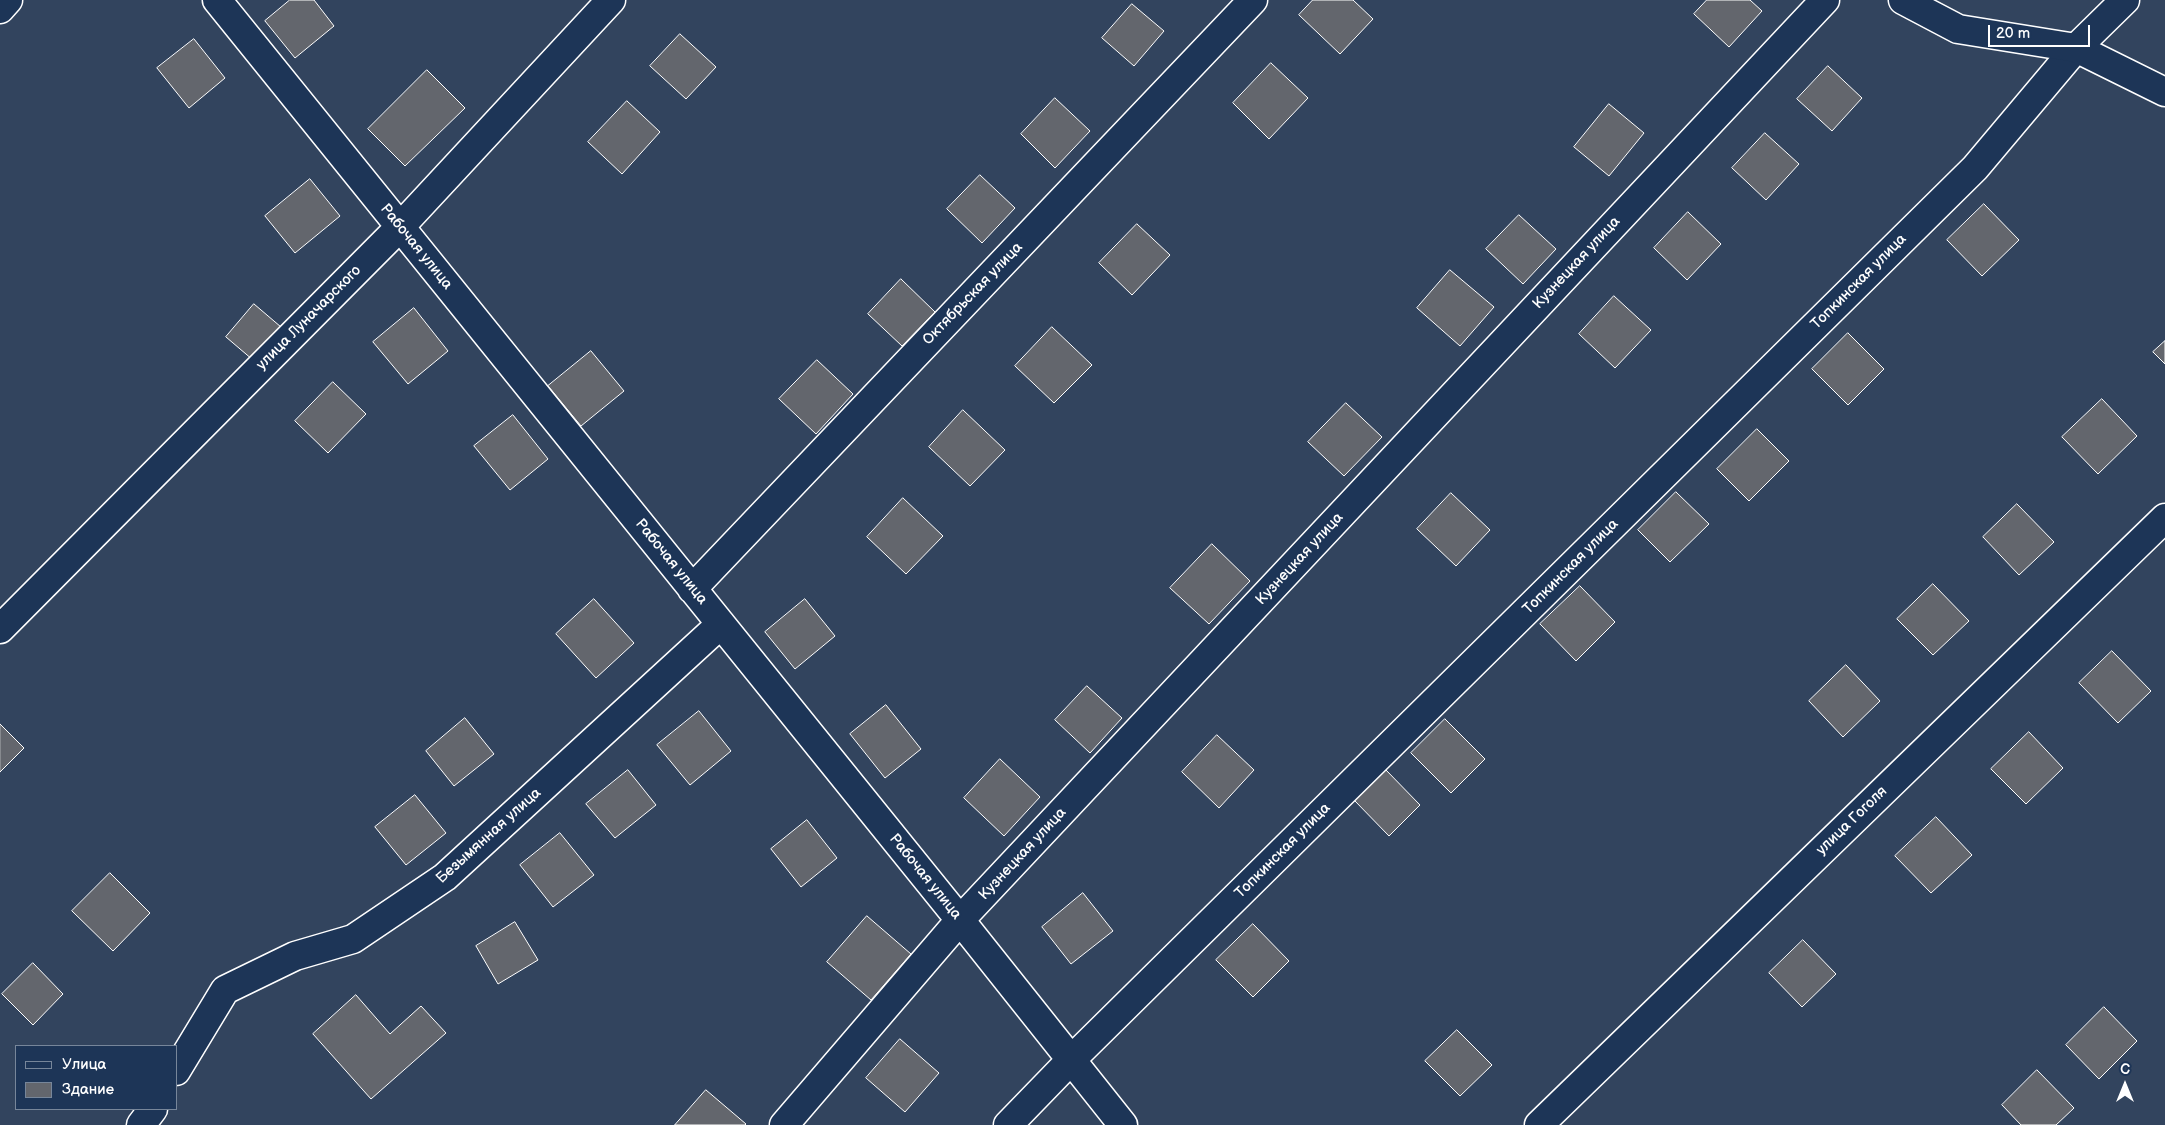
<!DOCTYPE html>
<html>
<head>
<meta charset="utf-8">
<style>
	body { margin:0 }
	#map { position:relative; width:2165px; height:1125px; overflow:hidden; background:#32445e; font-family:"Balsamiq Sans",sans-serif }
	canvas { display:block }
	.legend { position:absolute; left:15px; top:1045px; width:162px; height:65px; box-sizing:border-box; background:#1d3557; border:1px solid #77869a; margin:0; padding:6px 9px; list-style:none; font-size:15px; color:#fff }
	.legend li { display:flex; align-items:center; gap:10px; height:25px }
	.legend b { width:25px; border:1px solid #77869a }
	.north { position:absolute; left:2100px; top:1060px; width:50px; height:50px; -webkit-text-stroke:4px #1d3557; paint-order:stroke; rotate:0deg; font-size:14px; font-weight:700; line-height:20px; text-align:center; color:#fff }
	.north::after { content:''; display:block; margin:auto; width:18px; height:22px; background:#fff; clip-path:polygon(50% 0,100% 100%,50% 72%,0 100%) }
	.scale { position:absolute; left:1988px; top:25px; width:102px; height:22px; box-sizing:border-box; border:2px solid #fff; border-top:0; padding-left:6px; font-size:15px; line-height:18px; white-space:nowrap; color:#fff; -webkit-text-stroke:4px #1d3557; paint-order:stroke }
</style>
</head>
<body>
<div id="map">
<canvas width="2165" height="1125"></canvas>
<ul class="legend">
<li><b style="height:6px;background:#1d3557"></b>Улица</li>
<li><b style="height:14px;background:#63666d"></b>Здание</li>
</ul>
<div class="north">С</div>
<div class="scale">20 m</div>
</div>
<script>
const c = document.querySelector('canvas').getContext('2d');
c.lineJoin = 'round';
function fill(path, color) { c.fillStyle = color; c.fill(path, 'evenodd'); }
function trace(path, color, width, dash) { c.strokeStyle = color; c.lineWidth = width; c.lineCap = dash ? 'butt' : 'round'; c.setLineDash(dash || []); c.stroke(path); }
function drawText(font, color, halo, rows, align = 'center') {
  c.font = font + ' "Balsamiq Sans",sans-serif'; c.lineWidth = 4; c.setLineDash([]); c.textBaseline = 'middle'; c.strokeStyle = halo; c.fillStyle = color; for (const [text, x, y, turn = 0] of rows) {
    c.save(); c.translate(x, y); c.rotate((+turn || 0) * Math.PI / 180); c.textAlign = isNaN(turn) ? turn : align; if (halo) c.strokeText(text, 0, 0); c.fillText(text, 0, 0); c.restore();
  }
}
const building = new Path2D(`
	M290,0h24l20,26 -39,32 -30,-37z
	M1313,0h40l20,19 -33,35 -41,-39z
	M1707,0h43l12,11 -33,36 -35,-33z
	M1132,4l32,27 -30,35 -32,-28z
	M680,34l36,33 -30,32 -36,-33z
	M194,39l31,39 -36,30 -32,-40z
	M1271,63l37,35 -39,41 -36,-36z
	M1828,66l34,32 -30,33 -35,-32z
	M427,70l38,38 -60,58 -37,-37z
	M1055,98l35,33 -35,37 -34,-34z
	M627,101l33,31 -38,42 -34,-32z
	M1609,104l35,29 -35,43 -35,-29z
	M1765,133l34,31 -33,36 -34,-32z
	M980,175l35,33 -33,35 -35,-34z
	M310,179l30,37 -45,37 -30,-37z
	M1984,204l35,36 -37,36 -35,-36z
	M1688,212l33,32 -34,36 -33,-32z
	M1519,215l37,34 -33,35 -37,-35z
	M1137,224l33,31 -38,40 -33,-32z
	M1450,270l44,37 -34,39 -43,-38z
	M901,279l34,33 -33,34 -34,-32z
	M1614,296l37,34 -36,38 -36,-34z
	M254,304l27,23 -28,33 -27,-23z
	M414,308l34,43 -40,33 -35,-42z
	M1052,327l40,38 -38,38 -39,-37z
	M1848,333l36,36 -36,36 -36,-36z
	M2165,341v23l-12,-12z
	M591,351l33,40 -43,35 -33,-40z
	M817,360l36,34 -37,40 -37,-35z
	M333,382l33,32 -38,39 -33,-32z
	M2102,399l35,37 -39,38 -36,-37z
	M1346,403l36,34 -38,39 -36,-34z
	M963,410l42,40 -35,36 -41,-39z
	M513,415l35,44 -38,31 -36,-44z
	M1757,429l32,32 -40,40 -32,-32z
	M1676,492l33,32 -39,38 -32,-32z
	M1451,493l39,37 -34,36 -39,-37z
	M903,498l40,38 -37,38 -39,-37z
	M2017,504l37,38 -35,33 -36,-38z
	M1212,544l38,37 -41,43 -39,-36z
	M1933,584l36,37 -36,34 -36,-36z
	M1580,586l35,36 -39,39 -36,-37z
	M594,599l40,44 -38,35 -40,-44z
	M805,599l30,37 -40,33 -30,-37z
	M2112,651l39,40 -33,32 -39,-40z
	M1846,665l34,36 -37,36 -34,-36z
	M1087,686l35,32 -32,35 -35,-33z
	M886,705l35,44 -36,29 -35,-44z
	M699,711l32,40 -41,34 -33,-40z
	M465,718l29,36 -40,32 -28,-35z
	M1445,719l40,40 -34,34 -40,-40z
	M0,724l24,24 -24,24z
	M2029,732l34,36 -37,36 -35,-35z
	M1217,735l37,35 -35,38 -37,-36z
	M1000,759l40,38 -36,39 -40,-38z
	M1385,769l35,36 -31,31 -35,-36z
	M628,770l28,35 -41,33 -29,-34z
	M415,795l31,38 -40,32 -31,-38z
	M1936,817l36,38 -41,38 -36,-37z
	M807,820l30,38 -36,29 -30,-38z
	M560,833l34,42 -41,32 -33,-42z
	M110,873l40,40 -37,38 -41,-40z
	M1083,893l30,38 -42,33 -29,-37z
	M867,916l44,38 -40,46 -44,-38z
	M515,922l23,38 -40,24 -22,-38z
	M1253,924l36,37 -36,36 -37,-37z
	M1803,940l33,34 -34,33 -33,-34z
	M33,963l30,31 -30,31 -31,-31z
	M356,995l34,39 31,-28 25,27 -75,66 -58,-65z
	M2104,1007l33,34 -38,38 -33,-34z
	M1457,1030l35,35 -32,31 -35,-35z
	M900,1039l39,34 -34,39 -39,-34z
	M2037,1070l37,38 -18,17h-35l-19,-20z
	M706,1090l40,34 -1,1h-70z`);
fill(building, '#63666d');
trace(building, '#fff', 1);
const street = new Path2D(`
	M217,0l743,920 163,205
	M0,9l8,-9
	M692,589l561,-589
	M0,629l400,-402 211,-227
	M176,1071l49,-81 70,-34 58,-17 92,-62 276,-253
	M141,1125l12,-16
	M784,1125l176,-205 865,-920
	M1008,1125l63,-65 904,-892 101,-120 49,-48
	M1539,1125l626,-607`);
const secondary = new Path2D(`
	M1903,0l55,29 118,19 89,44`);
trace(street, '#fff', 31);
trace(secondary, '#fff', 31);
trace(street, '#1d3557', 28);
trace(secondary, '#1d3557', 28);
drawText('15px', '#fff', '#1d3557', [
	["Рабочая улица",416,247,51],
	["Кузнецкая улица",1577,263,-47],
	["Топкинская улица",1859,282,-45],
	["Октябрьская улица",973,294,-46],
	["улица Луначарского",309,318,-45],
	["Кузнецкая улица",1300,559,-47],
	["Рабочая улица",671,562,51],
	["Топкинская улица",1571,567,-45],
	["улица Гоголя",1852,821,-44],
	["Безымянная улица",489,836,-42],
	["Топкинская улица",1283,851,-45],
	["Кузнецкая улица",1023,854,-47],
	["Рабочая улица",925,877,51]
]);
</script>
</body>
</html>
